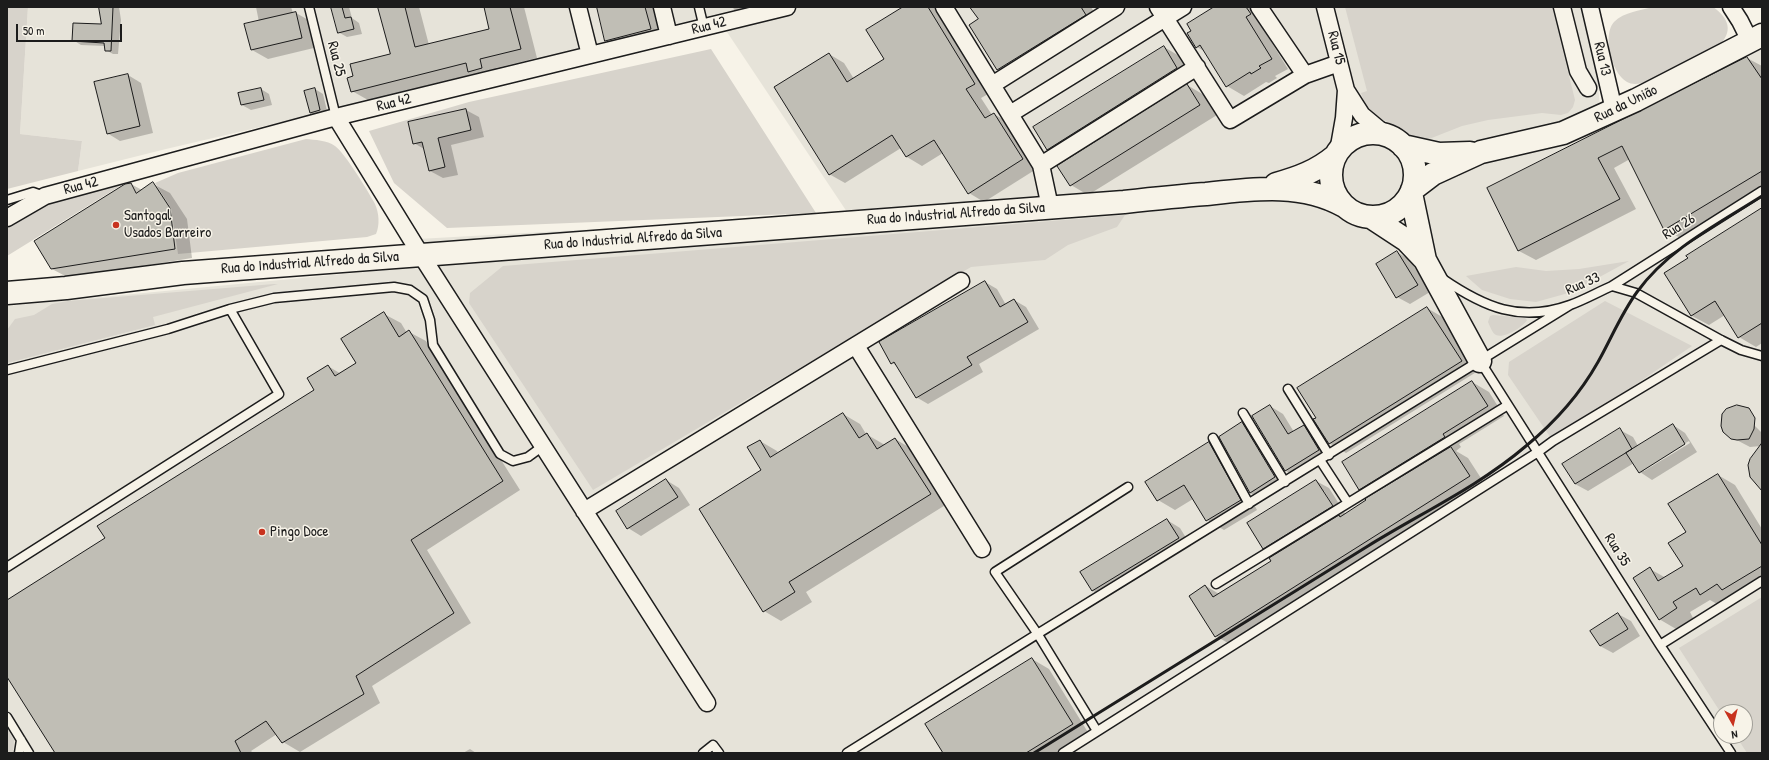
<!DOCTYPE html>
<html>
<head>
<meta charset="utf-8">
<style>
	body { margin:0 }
	#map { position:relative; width:1769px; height:760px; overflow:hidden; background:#f7f3e8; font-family:"Patrick Hand",sans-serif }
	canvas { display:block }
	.frame { position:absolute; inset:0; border:8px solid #1c1c1c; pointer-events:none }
	.north { position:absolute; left:1713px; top:704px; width:40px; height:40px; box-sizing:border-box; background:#f7f3e8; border:1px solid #9f9d96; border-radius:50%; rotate:172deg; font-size:11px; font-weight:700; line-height:16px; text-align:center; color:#1c1c1c }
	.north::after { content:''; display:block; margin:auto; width:14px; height:18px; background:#c8321e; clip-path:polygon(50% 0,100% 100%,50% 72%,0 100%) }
	.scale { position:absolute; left:16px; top:24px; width:106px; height:18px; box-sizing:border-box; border:2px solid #1c1c1c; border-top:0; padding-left:5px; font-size:12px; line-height:14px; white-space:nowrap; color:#1c1c1c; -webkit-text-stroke:3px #f7f3e8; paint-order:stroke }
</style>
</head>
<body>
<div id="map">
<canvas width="1769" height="760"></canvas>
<div class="frame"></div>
<div class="north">N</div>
<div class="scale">50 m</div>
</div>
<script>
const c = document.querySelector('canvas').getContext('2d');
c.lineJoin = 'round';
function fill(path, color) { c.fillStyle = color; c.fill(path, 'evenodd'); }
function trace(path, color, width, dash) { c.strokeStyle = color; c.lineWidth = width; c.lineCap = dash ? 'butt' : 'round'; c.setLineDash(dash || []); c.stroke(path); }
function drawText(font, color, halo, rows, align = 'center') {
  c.font = font + ' "Patrick Hand",sans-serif'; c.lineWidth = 3; c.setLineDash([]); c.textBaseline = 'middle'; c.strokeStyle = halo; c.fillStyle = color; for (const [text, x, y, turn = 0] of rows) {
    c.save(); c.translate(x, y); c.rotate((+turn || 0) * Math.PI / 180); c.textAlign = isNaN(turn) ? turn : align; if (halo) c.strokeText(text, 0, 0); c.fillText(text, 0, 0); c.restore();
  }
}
fill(new Path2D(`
	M28,7h1563l11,122 99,-52 61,-30v706h-1755v-447l410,-39 -17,-27 449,-25 -130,-195 -553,129 -88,22 4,-30 -62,-7zM1721,712h24v24h-24z`), '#e6e3d9');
fill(new Path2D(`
	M7,7h21l-8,127 62,7 -4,30 -71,18z
	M1345,7h207l23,93 -2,7 -5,6 -7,2 -19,-2 -54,7 -26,6 -43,17 -16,-13 -27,-14 -11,-13 -4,-10 6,-2z
	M1654,7h59c16,11 21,25 5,39 -17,8 -67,38 -83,38 -22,0 -34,-48 -21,-62 10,-10 27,-12 40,-15z
	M711,49l105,164 -369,15 -53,-45 -25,-52 100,-29z
	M306,139c9,1 21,1 29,7 10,7 34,47 40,58 4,9 5,21 1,30l-9,3 -189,17 -7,-46 -16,-25 23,-10z
	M138,175l-131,81v-31l56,-31z
	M1125,215l-8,12 -49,18 -23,15 -74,7 -378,223 -124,-187 1,-10 33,-27z
	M1629,261l-57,31 -36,10 -26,-3 -28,-9 -16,-14 50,-9 30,4 33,-2z
	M274,284h4l-125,33 2,8 -148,38v-33l8,-11 19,-4 18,-11 16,-3z
	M1605,301l87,45 -139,95 -45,-66 1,-13z
	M1493,315l32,3 2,2c-4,7 -23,19 -31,15 -4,-2 -6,-9 -8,-13l2,-6z
	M1762,597v156h-15l-11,-17h9v-24l-24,1 -42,-65z
	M7,728l7,12 -1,13h-6z`), '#d7d3cb');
fill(new Path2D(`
	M100,7h19l2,13 -3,34h-5l-7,-4 -1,-4 -24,-1 -8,-5 29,-15z
	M256,7h35l2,6h3l16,9 6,25 -50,12 -16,-9 7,-28z
	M332,7h17l3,11 7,5 3,11 -15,3 -9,-5z
	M379,7h40l10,38 62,-16 -6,-22h39l13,51 -41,10 2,9 -12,3 -12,-6 -106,26 -16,-9 39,-37z
	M598,7h61l8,32 -44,11 -17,-10z
	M733,7h41l-32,8 -8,-5z
	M904,7h33l53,86 -9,5 11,17 2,-1 15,9 29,45 -54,34 -15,-9 -26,-40 -21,13 -15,-9 -6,-9 -56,35 -16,-9v-120l15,9 10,16 31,-20z
	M971,7h120l11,18 -87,54 -17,-10 -19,-49z
	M1216,7h37l14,17 -5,3 26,42 -13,7 2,2 -8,5 -3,-1 -22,14 -17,-10 -21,-34 -9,-5z
	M1164,47l17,10 13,21 -129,81 -17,-10z
	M1747,58l15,8v123l-80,50 -17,-10 -35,-70 -16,9 22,41 -100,51 -17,-9 -31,-62z
	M128,75l13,8 12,50 -33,8 -13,-8z
	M1187,85l17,10 13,20 -129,80 -17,-10z
	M261,89l8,5 3,11 -21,5 -9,-5z
	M315,89l8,5 5,21 -9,2 -9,-4z
	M466,110l13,7 5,20 -33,8 7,30 -15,3 -13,-7 -6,-22 -10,-6z
	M131,184l11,6 11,-6 17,9 17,26 5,39 -123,20 -17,-9z
	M1762,209v134l-6,4 -17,-10 -14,-22 -16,10 -17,-9 -27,-42z
	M1397,252l13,8 20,32 -20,12 -13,-7z
	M985,282l12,7 9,16 8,-5 12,7 13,22 -60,35 4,8 -55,32 -12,-7 -19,-31 -5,-3z
	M1427,308l17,10 34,53 -132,82 -17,-10 -12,-25z
	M384,314l17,9 6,10 2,-1 17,9 94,149 -93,60 44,73 -99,63 8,17 -80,49 -17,-10 -6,-8 -26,17 2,2h-197l-49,-78v-74l100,-62 208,-149 13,-24 13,8 17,-10z
	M1472,382l17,10 15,24 -45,28 2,3 -5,4 12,7 18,28 -253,160 -17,-10 -10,-50 13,8 53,-33 4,-6 -12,-7 52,-67 13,7 17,27 26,-19 -12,-7zM1322,491h2l12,19 -2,1z
	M1270,406l13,8 11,18 10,-6 13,7 15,24 -34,21 -12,-7z
	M843,414l17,10 6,10 19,11 10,-6 17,10 35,55 -141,88 6,10 -31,19 -17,-10 -1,-140 -3,-30 17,10 1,2z
	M1744,415l18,18 -1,13 -11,1 -23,-12z
	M1242,423l13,8 33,53 -25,16 -13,-7z
	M1673,425l12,8 12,19 -45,28 -12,-8 -6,-9 -46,28 -13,-7 45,-54 13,7 5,9zM1689,441l1,2 -46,28v-3z
	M1209,444l17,9 31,57 -33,20 -17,-10 -14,-21 -18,11 -17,-10z
	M1718,475l17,10 27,44v57l-23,13 -7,-4 -15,9 -7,-4 -20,12 3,6 -17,11 -17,-10 -9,-50 16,9 18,-11 3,-35z
	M666,480l13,8 11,17 -49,31 -13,-8z
	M1167,520l13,8 11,18 -85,52 -13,-7 -11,-18z
	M1618,614l13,7 9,15 -27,17 -13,-7z
	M1032,659l17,10 40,65 -30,19h-115z
	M470,749l6,4h-13z`), '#0003');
const building = new Path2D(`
	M99,7h14l-2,44h-6l-1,-8 -32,-2 1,-18 28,1z
	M331,7h11l3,11 6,-1 3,12 -16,4z
	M378,7h27l10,40 74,-18 -5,-22h26l11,42 -41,10 2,9 -14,4 -2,-9 -115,29 -4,-14 6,-2 -3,-12 40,-10z
	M597,7h48l6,22 -46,12z
	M903,7h25l47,77 -9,5 19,29 9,-5 29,46 -55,35 -34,-54 -28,17 -14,-22 -63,40 -55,-88 55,-34 18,29 37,-23 -18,-29z
	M970,7h111l5,8 -89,55 -28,-45 9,-6z
	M1214,7h32l5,7 -5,3 26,42 -13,7 2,2 -10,6 -1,-2 -24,15 -26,-42 -4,3 -9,-15 4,-2 -4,-7z
	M296,12l6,26 -51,12 -7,-26z
	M1164,46l13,22 -130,82 -14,-23z
	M1747,57l15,22v92l-98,59 -42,-84 -24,12 22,41 -102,52 -31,-63z
	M128,74l12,52 -33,8 -13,-52z
	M1187,84l13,21 -130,81 -13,-20z
	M261,88l3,12 -23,5 -3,-12z
	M315,88l5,22 -10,3 -6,-22z
	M466,109l5,21 -33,8 7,29 -16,4 -7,-29 -9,2 -5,-22z
	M153,182l17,26 5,41 -124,20 -17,-28 91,-57 6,-1 5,10z
	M1762,208v115l-24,15 -23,-37 -24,15 -27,-43 24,-15 -2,-2z
	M1397,251l21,34 -22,13 -20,-34z
	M985,281l15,26 14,-8 14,23 -61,35 5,8 -56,33 -22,-36 -3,2 -12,-22z
	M1427,307l35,54 -133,83 -16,-25 3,-1 -19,-30z
	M384,312l15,25 10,-7 94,151 -92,59 43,73 -98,63 8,18 -82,49 -16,-22 -31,20 6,12h-186l-48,-76v-77l98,-62 -8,-12 217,-136 -7,-12 21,-13 7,11 21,-13 -15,-24z
	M1472,381l16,25 -45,28 2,3 -86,53 -17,-28z
	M1270,405l18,29 16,-9 15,25 -34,21 -33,-55z
	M1737,405l12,3 6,10 -1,11 -5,10 -12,1 -6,-1 -8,-7 -2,-6 1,-12 4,-5z
	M843,413l16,25 8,-5 10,16 18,-11 36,56 -142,88 6,10 -32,20 -64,-103 62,-39 -14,-23 13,-7 10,17z
	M1242,422l33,55 -25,16 -31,-56z
	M1673,424l12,20 -46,29 -13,-20z
	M1620,428l12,21 -57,35 -13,-20z
	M1209,442l32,58 -35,21 -22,-36 -27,16 -12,-19z
	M1762,443v48l-12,-14 -2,-12 2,-6z
	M1451,447l19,29 -255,161 -26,-41 16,-11 8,12 58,-36 -2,-3 70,-43 1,2 26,-17 -1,-1z
	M1718,474l44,71v21l-40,24 -5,-6 -17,11 -4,-7 -23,14 4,6 -18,12 -26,-42 17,-11 8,14 25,-15 -15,-23 18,-11 -18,-28z
	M666,479l12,18 -51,32 -11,-18z
	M1316,480l17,26 -70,43 -16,-26z
	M1167,519l12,19 -87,53 -12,-19z
	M1618,613l10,16 -28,17 -10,-15z
	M1032,658l41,66 -47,29h-83l-18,-29z`);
fill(building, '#c0beb5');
trace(building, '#1c1c1c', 1);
const lane = new Path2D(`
	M309,7l27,110
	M699,7l5,21
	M7,200l26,-8 11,4
	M1443,279c41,28 77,44 127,26 14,-5 28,-13 42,-19l24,7 85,47 20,10 21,6
	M1612,286l150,-95
	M230,309l44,-11 120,-11 16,3 13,9 7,21 3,25 67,109 13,7 15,-4 15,-11
	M1480,361l180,284 71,108
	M7,370l161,-41 62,-20 49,85 -272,173
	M1288,389l41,66
	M1243,413l42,69
	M1213,438l36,66
	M1320,460l28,43
	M1216,584l292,-179
	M1660,645l102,-64
	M7,717l22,36
	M1097,731l-60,-98 -42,-61 133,-85
	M19,753l2,-13
	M703,753l10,-8 6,8
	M847,753c240,-151 482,-299 723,-448
	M1063,753l475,-301 15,-11 168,-101`);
const street = new Path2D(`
	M578,7l12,48
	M662,7l7,29
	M944,7l97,158 9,42
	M1158,7l72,113 75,-45
	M1259,7l46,68 34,-12
	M1325,7l21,83 16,25 24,20
	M1562,7l16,64 10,17
	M1590,7l24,103
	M1731,7l9,14 10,20
	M992,85l124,-78
	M1010,114l173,-107
	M336,117l85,138 286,448
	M1338,152l6,-34 2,-28
	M1041,165l156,-98
	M7,218l38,-22 291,-79 451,-110
	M856,346l126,203
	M584,511l377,-230`);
const secondary = new Path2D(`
	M1331 175a42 42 0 1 1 84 0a42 42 0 1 1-84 0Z
	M1403,146l36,8 31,-1
	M1276,184c22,-6 41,-13 59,-28
	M1412,190l21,-16 48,-22 82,-19 73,-33 126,-65
	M1411,193l14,67
	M1371,217l35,23 19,20 55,101
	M7,293l59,-5 117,-15 941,-71c27,-3 55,-6 82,-8 46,-5 96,-12 138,12`);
trace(lane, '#1c1c1c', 11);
trace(street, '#1c1c1c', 19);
trace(secondary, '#1c1c1c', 25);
trace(lane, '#f7f3e8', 8);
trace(street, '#f7f3e8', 16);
trace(secondary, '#f7f3e8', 22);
trace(new Path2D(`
	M1034,753c111,-69 223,-138 334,-207 53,-33 110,-59 158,-100 28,-23 54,-52 72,-84 13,-23 23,-48 39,-70 31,-43 81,-68 125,-96`), '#1c1c1c', 3);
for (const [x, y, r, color] of [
	[116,225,4,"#c8321e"],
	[262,532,4,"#c8321e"]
]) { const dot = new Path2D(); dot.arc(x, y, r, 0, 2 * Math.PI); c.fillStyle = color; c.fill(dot); trace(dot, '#f7f3e8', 1.5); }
drawText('15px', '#1c1c1c', '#f7f3e8', [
	["Rua 42",709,26,-14],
	["Rua 15",1336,48,76],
	["Rua 25",336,59,76],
	["Rua 13",1602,59,77],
	["Rua 42",394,103,-14],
	["Rua da União",1626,104,-26],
	["Rua 42",81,186,-15],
	["Rua do Industrial Alfredo da Silva",956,214,-4],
	["Rua 26",1679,227,-32],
	["Rua do Industrial Alfredo da Silva",633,239,-4],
	["Rua do Industrial Alfredo da Silva",310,263,-4],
	["Rua 33",1583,284,-24],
	["Rua 35",1617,550,58]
]);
drawText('15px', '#1c1c1c', '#f7f3e8', [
	["Santogal",124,216],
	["Usados Barreiro",124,233],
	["Pingo Doce",270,532]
], 'left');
</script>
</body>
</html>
